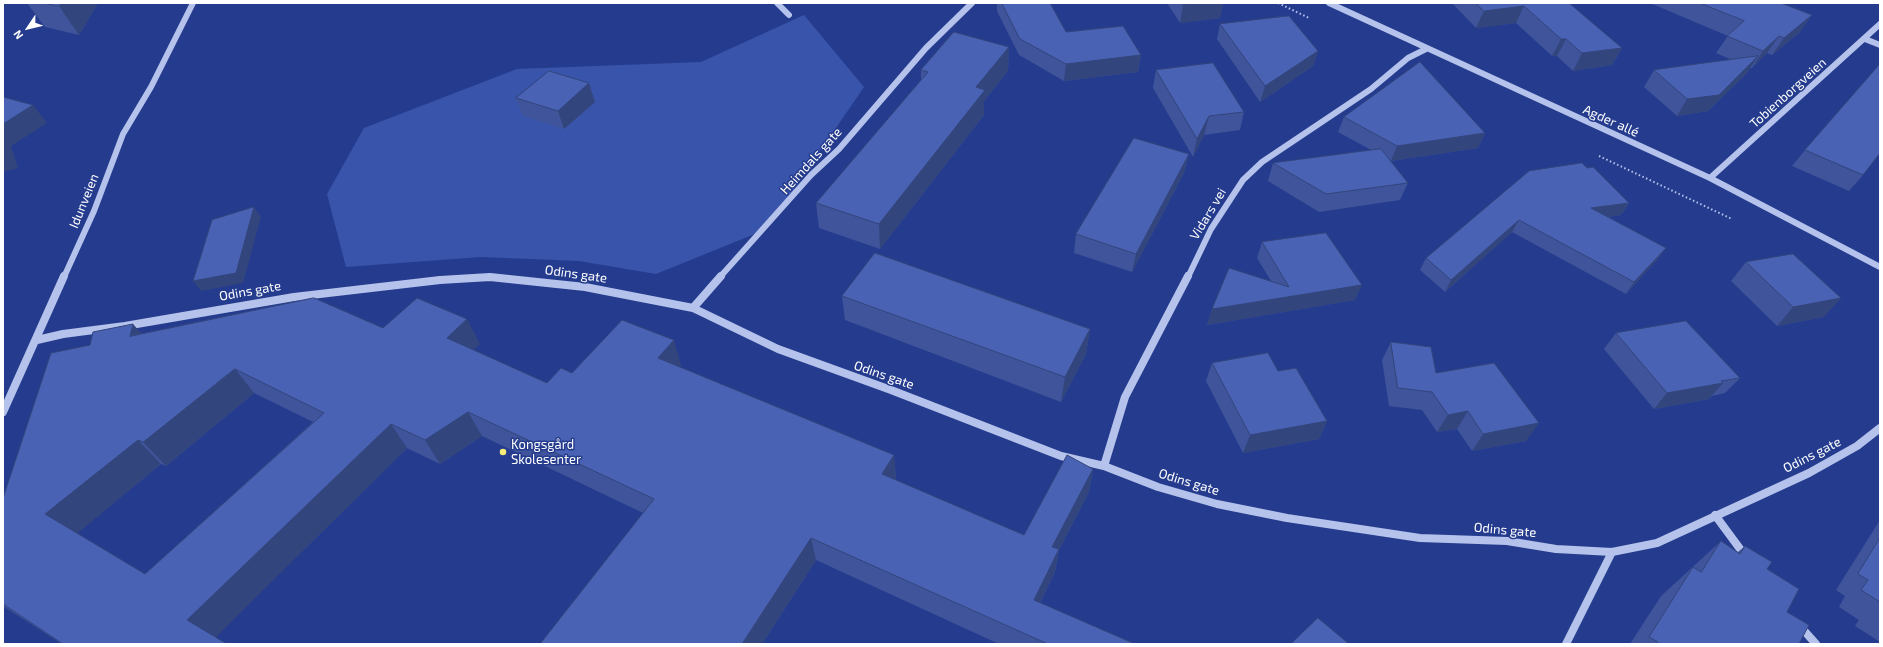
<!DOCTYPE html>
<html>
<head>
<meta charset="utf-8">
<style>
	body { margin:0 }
	#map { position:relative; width:1883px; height:647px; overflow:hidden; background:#253c8e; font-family:"Exo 2",sans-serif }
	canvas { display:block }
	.frame { position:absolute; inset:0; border:4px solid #fff; pointer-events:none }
	.north { position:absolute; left:8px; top:8px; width:40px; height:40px; -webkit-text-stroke:3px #253c8e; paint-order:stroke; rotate:235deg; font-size:11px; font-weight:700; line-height:16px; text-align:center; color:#fff }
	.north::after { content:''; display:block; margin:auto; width:14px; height:18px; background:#fff; clip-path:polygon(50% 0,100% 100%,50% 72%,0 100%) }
</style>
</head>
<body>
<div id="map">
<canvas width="1883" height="647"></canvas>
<div class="frame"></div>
<div class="north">N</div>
</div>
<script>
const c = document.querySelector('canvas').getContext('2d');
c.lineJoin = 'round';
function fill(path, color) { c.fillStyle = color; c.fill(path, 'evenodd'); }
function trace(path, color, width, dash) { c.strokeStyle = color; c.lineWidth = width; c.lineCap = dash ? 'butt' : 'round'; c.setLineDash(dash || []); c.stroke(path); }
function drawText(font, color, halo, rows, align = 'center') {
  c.font = font + ' "Exo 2",sans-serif'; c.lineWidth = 3; c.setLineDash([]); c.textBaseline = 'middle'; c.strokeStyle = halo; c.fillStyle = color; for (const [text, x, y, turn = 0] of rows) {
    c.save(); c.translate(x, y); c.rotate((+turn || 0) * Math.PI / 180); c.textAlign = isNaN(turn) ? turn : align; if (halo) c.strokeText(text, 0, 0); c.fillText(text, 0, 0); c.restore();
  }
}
fill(new Path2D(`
	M804,15l60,72 -97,142 -111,45 -77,-13 -98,-4 -135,10 -19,-73 37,-66 153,-59 184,-7z`), '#3954ab');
trace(new Path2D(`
	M1278,3l31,15
	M1599,156l133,63`), '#b5c2eb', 2, [1.5, 2.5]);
trace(new Path2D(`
	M777,3l12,12
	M1329,3l381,175 170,89
	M1865,39l15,6
	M1710,178l170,-154
	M64,277l30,-66 29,-77 28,-47 42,-84
	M485,277h8
	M720,277l91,-102 28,-26 87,-101 46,-45
	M1188,277l23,-48 32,-49 19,-18 109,-73 37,-31 18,-9`), '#b5c2eb', 6);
trace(new Path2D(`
	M693,308l28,-32
	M37,340l26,-6 62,-8 169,-29 146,-17 50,-3 95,10 108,21 85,41 113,41 170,66 43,10 54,21 59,17 70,14 133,20 87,3 49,8 56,3 45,-9 152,-70 48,-27 23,-18
	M3,412l61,-136
	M1104,466l21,-69 63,-121
	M1715,515l31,42
	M1799,625l17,19
	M1566,644l46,-92`), '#b5c2eb', 8);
fill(new Path2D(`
	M27,3h71l-19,32 -34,-8z
	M997,3h53l16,29 75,23 -3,17 -74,9 -45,-26 -22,-44z
	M1167,3h56l-3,15 -40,5z
	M1452,3h117l53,45 -10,17 -39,6 -16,-15h-5l-36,-33 -40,5z
	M1650,3h131l19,29 -28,23 -5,-2 -15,15h-2l-3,5 -39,38 -31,5 -33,-29 10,-17 78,-10 -16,-7 12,-17z
	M1220,24l98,27 -5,15 -53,36 -43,-63z
	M1009,47l-1,24 -24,30v14l-104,134 -61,-21 -3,-25 105,-123v-10z
	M1156,70l88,42 -4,18 -36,5 -11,22 -40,-69z
	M516,98l79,4 -31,27 -41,-13z
	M1344,117l141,16 -7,15 -87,13 -1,-1 18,23 -8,17 -81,12 -51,-31 5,-18 98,-13 -33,-18z
	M1805,150l58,25 -14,16 -57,-25z
	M1189,154l-5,19 -52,99 -58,-19 2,-19z
	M1587,168l42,35 -8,12 -14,2 59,31 -9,12 -31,34 -114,-62 -67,60 -25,-22 6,-12z
	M1262,242l93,58 -148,25 5,-16 59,-28 -14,-23z
	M1746,262l78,55 -47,9 -46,-45z
	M842,296l248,33 -4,25 -25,48 -216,-82z
	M383,328l97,16 -7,6 74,33 25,-10 109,-8 -2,2 215,88 2,24 -1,1 129,55 69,-66 -4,23 -30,58 -4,22 -15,31 95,41h-136l-183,-84 -54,84h-222l103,-131 -161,-77 -42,28 -33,-16 -192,189 12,7h-165l-59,-38v-108l139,-164zM254,393l59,29 -168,152 -68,-41 84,-69 5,2z
	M1616,333l124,45 -15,15 -13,3 -3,3 -55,10 -50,-60z
	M1391,342l45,31 90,68 -54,10 -15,-22 -20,3 -15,-22 -33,-4 -7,-46z
	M1212,363l66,8 49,50 -8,18 -76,14 -37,-72z
	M1880,520v122l-25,-16 4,-6 -20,-13 6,-11 -9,-6z
	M1721,541l17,11 7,-6 22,23 20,43 12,32h-169l31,-48z`), '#3f549a');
fill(new Path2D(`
	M61,3h37l-19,32 -20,-29z
	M1198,3h25l-3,15 -40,5 3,-18z
	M1524,6l-8,17 -40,5 8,-17z
	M1812,15l-12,17 -28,23 12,-17z
	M1779,36l-12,17 -15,15 11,-17z
	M1561,39h5l-9,17h-5z
	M1009,47l-1,24 -24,30v14l-104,134 -1,-25 97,-137z
	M1622,48l-10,17 -39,6 9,-18z
	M1318,51l-5,15 -53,36 5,-16z
	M1141,55l-3,17 -74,9 2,-17z
	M1758,56l-11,17 -39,38 -31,5 10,-17z
	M589,83l6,19 -31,27 -6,-18z
	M33,105l14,18 -36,23 7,22 -15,4v-48z
	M1209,116l-5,19 -11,22 4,-18z
	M1485,133l-7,15 -87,13 6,-15z
	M1189,154l-5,19 -52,99 4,-18z
	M1629,203l-8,12 -38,6 8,-13z
	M254,207l7,10 -18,66 -42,8 -8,-10z
	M1519,220l-7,12 -67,60 6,-12z
	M1666,248l-9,12 -31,34 8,-12z
	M1362,285l-7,15 -148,25 5,-16z
	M1841,298l-17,19 -47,9 16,-19z
	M467,319l13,25 -20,19 -13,-25z
	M133,324l22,25 -25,-13z
	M1090,329l-4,25 -25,48 4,-25z
	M674,340l7,25 -15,18 -8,-25z
	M235,369l19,24 -88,73 -23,-24z
	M1723,383l-14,16 -55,10 13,-16z
	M1468,411l-11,18 -20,3 11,-17z
	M468,412l14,24 -42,28 -15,-24z
	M1327,421l-8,18 -76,14 7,-18z
	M1539,423l-13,18 -54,10 11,-17z
	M391,424l16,24 -195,193 -25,-21z
	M138,440l23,24 -88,73 -28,-23z
	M894,455l2,24 -12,19 -2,-24z
	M1093,469l-4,23 -30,58 -4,22 -24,49 3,-21 18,-53z
	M811,538l5,22 -54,84h-20z`), '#33457d');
const building = new Path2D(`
	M44,3h17l-2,3z
	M1002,3h48l16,29 57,-6 18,29 -75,9 -46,-25z
	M1182,3h16l-15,2z
	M1476,3h93l53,45 -40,5 -16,-14h-5l-37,-33 -40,5z
	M1700,3h81l31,12 -28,23 -5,-2 -16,15 -36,-15 17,-15z
	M1289,16l29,35 -53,35 -45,-62z
	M954,32l55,15 -33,40 9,3 -106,134 -63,-21 112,-131 -7,-2z
	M1758,56l-39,39 -32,4 -33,-29z
	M1420,62l65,71 -88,13 -53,-29z
	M1213,63l31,49 -35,4 -12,23 -41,-69z
	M1880,64v89l-17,22 -58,-25z
	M549,71l40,12 -31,28 -42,-13z
	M3,97l30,8 -30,19z
	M1134,138l55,16 -53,100 -60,-20z
	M1381,149l27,34 -82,11 -53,-31z
	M1582,163l5,5 6,-1 36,36 -38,5 75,40 -32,34 -115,-62 -68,60 -25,-22 103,-87z
	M254,207l-18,66 -43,8 19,-61z
	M1326,233l36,52 -150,24 17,-41 60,19 -27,-45z
	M875,253l215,76 -25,48 -223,-81z
	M1793,254l48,44 -48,9 -47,-45z
	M314,298l69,30 34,-30 50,21 -20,19 100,45 14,-15 11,5 50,-53 52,20 -16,18 236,97 -12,19 142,61 43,-80 26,14 -41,78 7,2 -25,51 101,44h-87l-237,-106 -69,106h-202l114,-145 -186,-87 -43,28 -34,-16 -204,196 40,24h-164l-60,-40v-106l48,-145 39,-8 3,-13 40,-8 -3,12zM235,369l89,44 -179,161 -100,-60 93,-74 5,2z
	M1686,321l54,57 -19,3 2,2 -56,10 -51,-60z
	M1391,342l40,5 5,26 58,-10 45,60 -56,11 -15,-23 -20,4 -16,-23 -34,-4z
	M1268,353l10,18 18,-3 31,53 -77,14 -38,-72z
	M1880,538v64l-19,-12 7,-10 -10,-6z
	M1721,541l19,13 5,-8 27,16 -5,7 32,20 -12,23 22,13 -10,19h-142l1,-2 -9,-5 44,-70 8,5z
	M1318,618l31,26h-58z`);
fill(building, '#4962b3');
trace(building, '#33457d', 1);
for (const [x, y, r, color] of [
	[503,452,4,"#f5ec79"]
]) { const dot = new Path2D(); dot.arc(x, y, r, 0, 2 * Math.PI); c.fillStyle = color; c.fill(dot); trace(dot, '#253c8e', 1.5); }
drawText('13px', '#fff', '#253c8e', [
	["Tobienborgveien",1788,93,-42],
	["Agder allé",1611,121,24],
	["Heimdals gate",811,161,-48],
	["Idunveien",84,201,-68],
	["Vidars vei",1208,214,-59],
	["Odins gate",576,274,8],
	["Odins gate",250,291,-10],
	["Odins gate",884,375,19],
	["Odins gate",1812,455,-27],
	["Odins gate",1189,482,17],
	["Odins gate",1505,530,5]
]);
drawText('13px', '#fff', '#253c8e', [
	["Kongsgård",511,445],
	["Skolesenter",511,460]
], 'left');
</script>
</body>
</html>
